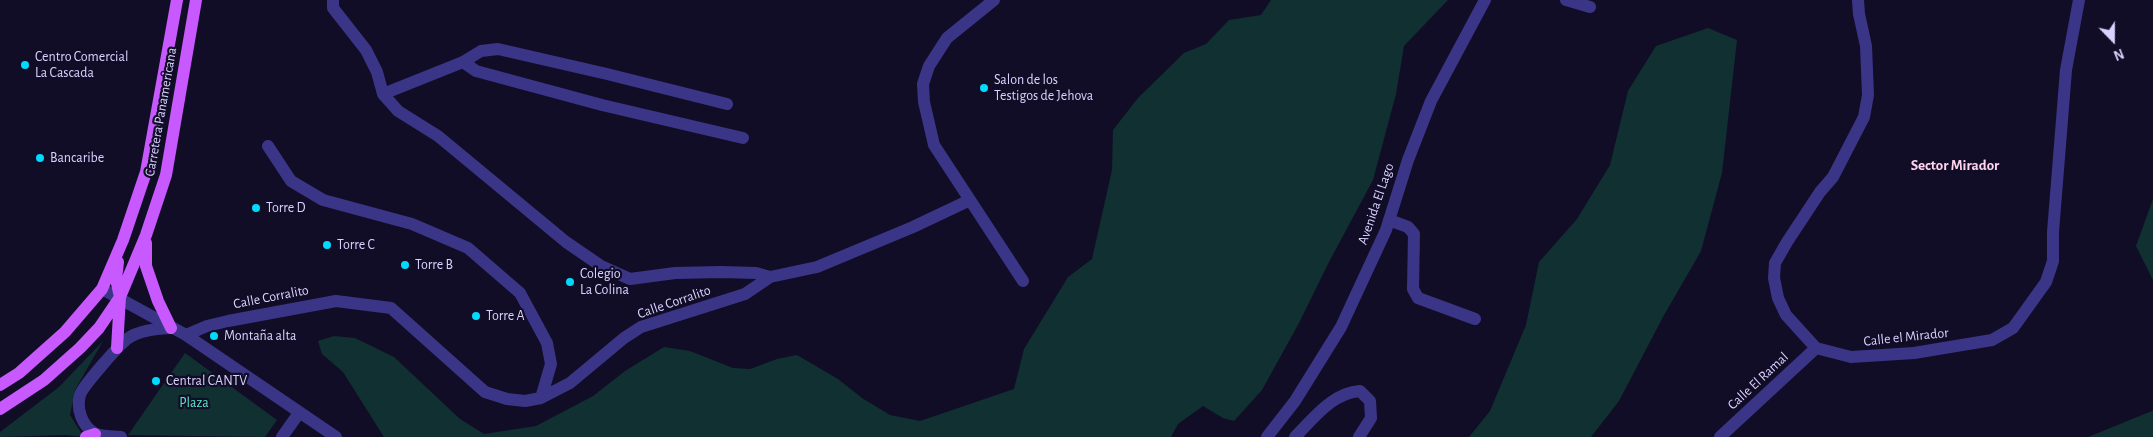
<!DOCTYPE html>
<html>
<head>
<meta charset="utf-8">
<style>
	body { margin:0 }
	#map { position:relative; width:2153px; height:437px; overflow:hidden; background:#120d26; font-family:"Alegreya Sans",sans-serif }
	canvas { display:block }
	.north { position:absolute; left:2088px; top:15px; width:50px; height:50px; -webkit-text-stroke:4px #120d26; paint-order:stroke; rotate:158deg; font-size:14px; font-weight:700; line-height:20px; text-align:center; color:#d9d2ff }
	.north::after { content:''; display:block; margin:auto; width:18px; height:22px; background:#d9d2ff; clip-path:polygon(50% 0,100% 100%,50% 72%,0 100%) }
</style>
</head>
<body>
<div id="map">
<canvas width="2153" height="437"></canvas>
<div class="north">N</div>
</div>
<script>
const c = document.querySelector('canvas').getContext('2d');
c.lineJoin = 'round';
function fill(path, color) { c.fillStyle = color; c.fill(path, 'evenodd'); }
function trace(path, color, width, dash) { c.strokeStyle = color; c.lineWidth = width; c.lineCap = dash ? 'butt' : 'round'; c.setLineDash(dash || []); c.stroke(path); }
function drawText(font, color, halo, rows, align = 'center') {
  c.font = font + ' "Alegreya Sans",sans-serif'; c.lineWidth = 4.5; c.setLineDash([]); c.textBaseline = 'middle'; c.strokeStyle = halo; c.fillStyle = color; for (const [text, x, y, turn = 0] of rows) {
    c.save(); c.translate(x, y); c.rotate((+turn || 0) * Math.PI / 180); c.textAlign = isNaN(turn) ? turn : align; if (halo) c.strokeText(text, 0, 0); c.fillText(text, 0, 0); c.restore();
  }
}
fill(new Path2D(`
	M1271,0h177l-44,46 -8,48 -23,86 -44,82 -30,61 -37,67 -28,31 -11,-3 -20,-12 -25,18 -7,13h-787l-41,-65 -21,-18 -4,-13 16,-5 21,2 39,19 66,62 24,15 52,-8 57,-30 32,-25 39,-24 26,4 43,17 17,1 27,-10 20,-4 41,24 24,19 28,17 30,6 94,-32 10,-40 44,-72 24,-18 20,-89 1,-40 25,-32 46,-45 22,-9 23,-24 32,-5z
	M1708,28l29,12 -15,133 -21,78 -38,66 -44,84 -28,36h-122l21,-26 36,-86 13,-63 38,-43 33,-54 18,-74 28,-45z
	M2153,199v81l-17,-34z
	M103,341l-28,49 -5,25 14,22 -18,-2 -66,2v-5l59,-45z
	M185,353l92,67 -12,17 -137,-2z
	M2153,410v27h-65l64,-26z`), '#103031');
trace(new Path2D(`
	M333,0v8l33,42 11,22 6,22 15,17 40,25 128,106 35,24 29,13 45,-6 46,-1 35,1 14,4
	M1566,0l24,7
	M1858,0l1,14 7,32 2,49 -4,22 -31,60 -13,15 -33,50 -12,21 -1,15 4,20 8,17 30,33 35,9 63,-4 78,-13 21,-12 33,-46 7,-21v-29l13,-162 13,-70
	M463,62l13,9 126,34 141,33
	M383,94l80,-32 18,-11 17,-2 109,25 120,30
	M268,146l23,35 32,19 89,24 56,24 52,45 27,50 4,21 -10,34
	M970,200l53,81
	M1389,220l19,7 6,7 -1,55 5,9 57,21
	M102,289l84,46 150,102
	M186,335l21,-9 21,-5 108,-20 55,7 94,84 22,7 18,2 16,-3 29,-15 54,-45 17,-11 104,-33 25,-17 47,-10 96,-40 57,-27 -36,-55 -10,-43 -1,-18 6,-18 18,-28 47,-38
	M121,437c-8,-1 -20,0 -27,-4 -12,-8 -18,-24 -14,-38 2,-8 39,-50 47,-56 12,-9 30,-10 44,-11
	M282,437l17,-24
	M1267,437l28,-36 46,-74 45,-97 22,-70 23,-59 54,-101
	M1295,437c19,-19 37,-44 65,-46l10,10 1,17 -12,19
	M1720,437l96,-89`), '#3b3588', 12);
trace(new Path2D(`
	M146,243v23l12,35 13,27
	M117,348l3,-51 -4,-18 2,-17
	M0,385l19,-12 46,-41 37,-43 21,-49 23,-68 31,-172
	M0,409l44,-29 36,-32 19,-20 21,-31 26,-62 20,-60 30,-175
	M86,437l9,-3`), '#c759ff', 12);
for (const [x, y, r, color] of [
	[25,65,5,"#00dafd"],
	[984,88,5,"#00dafd"],
	[40,158,5,"#00dafd"],
	[256,208,5,"#00dafd"],
	[327,245,5,"#00dafd"],
	[405,265,5,"#00dafd"],
	[570,282,5,"#00dafd"],
	[476,316,5,"#00dafd"],
	[214,336,5,"#00dafd"],
	[156,381,5,"#00dafd"]
]) { const dot = new Path2D(); dot.arc(x, y, r, 0, 2 * Math.PI); c.fillStyle = color; c.fill(dot); trace(dot, '#120d26', 2); }
drawText('14px', '#d9d2ff', '#120d26', [
	["Centro Comercial",35,57],
	["La Cascada",35,73],
	["Salon de los",994,80],
	["Testigos de Jehova",994,96],
	["Bancaribe",50,158],
	["Torre D",266,208],
	["Torre C",337,245],
	["Torre B",415,265],
	["Colegio",580,274],
	["La Colina",580,290],
	["Torre A",486,316],
	["Montaña alta",224,336],
	["Central CANTV",166,381]
], 'left');
drawText('14px', '#d9d2ff', '#120d26', [
	["Carretera Panamericana",161,112,-80],
	["Avenida El Lago",1376,204,-71],
	["Calle Corralito",271,297,-11],
	["Calle Corralito",674,302,-19],
	["Calle el Mirador",1906,337,-6],
	["Calle El Ramal",1758,381,-43]
]);
drawText('14px', '#55e8c9', '#120d26', [
	["Plaza",194,403]
]);
drawText('bold 15px', '#ffd4ee', '#120d26', [
	["Sector Mirador",1955,165]
]);
</script>
</body>
</html>
